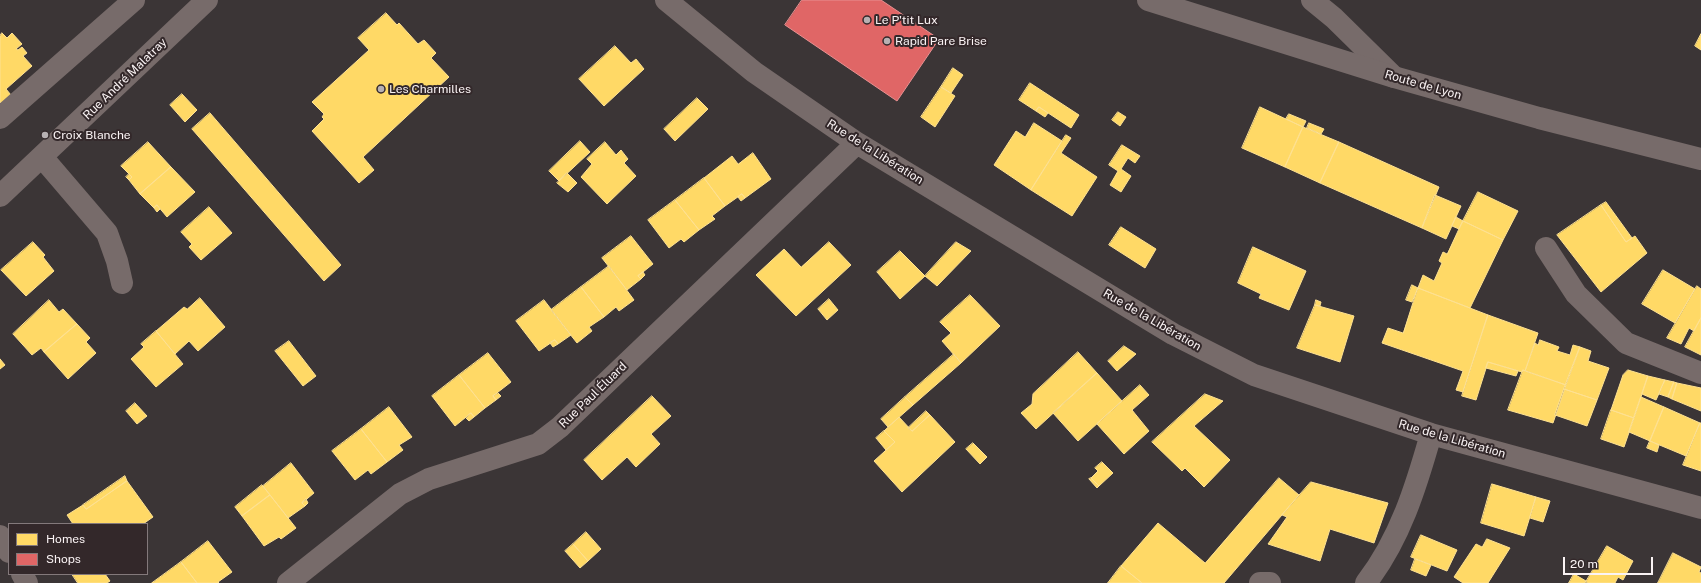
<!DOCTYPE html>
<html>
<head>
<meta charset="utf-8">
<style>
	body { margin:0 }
	#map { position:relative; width:1701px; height:583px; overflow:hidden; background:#3b3536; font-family:"Public Sans",sans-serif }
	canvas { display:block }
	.legend { position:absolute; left:8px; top:523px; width:140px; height:52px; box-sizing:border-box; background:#33282a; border:1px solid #83797b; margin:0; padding:5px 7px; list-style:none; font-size:12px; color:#faf3f4 }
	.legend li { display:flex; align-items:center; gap:8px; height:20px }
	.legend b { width:20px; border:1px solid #83797b }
	.scale { position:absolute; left:1563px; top:557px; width:90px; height:18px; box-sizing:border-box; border:2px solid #faf3f4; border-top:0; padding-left:5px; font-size:12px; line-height:14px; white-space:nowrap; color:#faf3f4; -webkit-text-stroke:3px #33282a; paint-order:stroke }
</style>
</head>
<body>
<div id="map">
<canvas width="1701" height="583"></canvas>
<ul class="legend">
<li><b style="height:11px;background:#ffd966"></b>Homes</li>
<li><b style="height:11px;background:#e06666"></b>Shops</li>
</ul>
<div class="scale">20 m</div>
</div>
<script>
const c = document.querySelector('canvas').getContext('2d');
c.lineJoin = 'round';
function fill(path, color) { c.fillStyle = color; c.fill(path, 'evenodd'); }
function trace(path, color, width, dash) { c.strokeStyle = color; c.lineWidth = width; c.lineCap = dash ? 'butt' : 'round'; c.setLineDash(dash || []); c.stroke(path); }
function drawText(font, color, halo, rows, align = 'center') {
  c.font = font + ' "Public Sans",sans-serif'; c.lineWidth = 4; c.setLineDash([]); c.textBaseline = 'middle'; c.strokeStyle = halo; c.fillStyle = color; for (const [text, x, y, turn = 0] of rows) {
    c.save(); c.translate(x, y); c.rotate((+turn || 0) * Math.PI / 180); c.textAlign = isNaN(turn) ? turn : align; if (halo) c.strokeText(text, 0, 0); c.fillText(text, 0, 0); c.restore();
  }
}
const homes = new Path2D(`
	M386,13l11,12 2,-2 19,21 6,-4 12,13 -5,5 18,19 -86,80 11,13 -15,13 -47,-52 12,-12 -2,-2 2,-3 -12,-12 57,-52 -11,-12z
	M2,33l5,5 5,-5 10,11 -6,5 2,1 4,-3 5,6 -4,3 9,10 -26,23 5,6 -9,9 -2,-2v-66z
	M1701,34v16l-6,-4z
	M615,46l16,17 5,-4 8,10 -40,37 -25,-27z
	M953,68l10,7 -12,18 -10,-6z
	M1030,83l49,32 -8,13 -32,-21 -3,4 -17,-11z
	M941,87l14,9 -20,31 -14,-10z
	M182,94l15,16 -12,12 -15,-17z
	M697,98l11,11 -33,32 -11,-12z
	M1039,107l9,6 -3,4 -9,-6z
	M1260,107l43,20 -18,40 -43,-19z
	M1118,112l8,5 -6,9 -8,-6z
	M210,113l131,152 -17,16 -132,-152z
	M1289,114l17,7 -3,6 -17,-8z
	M1034,123l28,18 -31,49 -37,-25 22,-34 9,6z
	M1309,123l15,6 -3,5 -14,-6z
	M1303,127l36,15 -19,41 -35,-16z
	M1066,135l5,3 -10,15 36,24 -25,39 -41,-26z
	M580,141l10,11 -31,29 -10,-10z
	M148,142l23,25 -31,27 -11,-14 3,-3 -11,-11z
	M605,142l11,13 5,-5 7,9 -4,4 12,13 -29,28 -26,-27 11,-13 -5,-5z
	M1339,142l100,45 -17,41 -102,-45z
	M1122,145l18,11 -5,7 -7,-5 -7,11 10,7 -10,16 -11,-7 8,-14 -9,-6z
	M753,153l18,26 -26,19 -3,-4 -17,12 -21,-28 28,-22 6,8z
	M171,167l24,25 -28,25 -10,-12 -3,3 -14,-14z
	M567,173l10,10 -9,9 -11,-9z
	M129,174l3,3 -3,3 -3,-3z
	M704,178l21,28 -13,10 3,3 -16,11 -24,-30z
	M1478,192l40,19 -15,29 -40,-19z
	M742,194l3,4 -4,3 -3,-4z
	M1435,195l26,11 -15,33 -24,-11z
	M675,200l24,30 -15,12 -3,-3 -12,9 -21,-28z
	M1606,202l26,36 -6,4 -25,-37z
	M157,205l3,4 -3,3 -3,-4z
	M1601,205l25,37 9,-6 12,17 -46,39 -44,-57z
	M209,207l23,26 -31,27 -12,-13 3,-3 -11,-12z
	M1456,217l7,4 -4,8 -7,-3z
	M1463,221l40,19 -33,68 -52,-20 5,-13 11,6 8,-18 -3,-2 4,-9 4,2z
	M1121,227l35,22 -11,19 -36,-23z
	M631,236l22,28 -15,12 3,3 -14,11 -25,-32z
	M33,242l12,13 -2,2 11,14 -28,25 -25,-26z
	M829,242l22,23 -55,51 -40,-41 28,-26 17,18z
	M956,242l15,9 -34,35 -12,-10z
	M1253,247l53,24 -17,39 -30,-12 2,-4 -23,-11z
	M900,251l25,25 -25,23 -23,-27z
	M609,266l25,34 -15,11 -3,-4 -12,10 -23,-30z
	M1663,270l32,19 -20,34 -33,-19z
	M643,272l2,3 -4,4 -3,-3z
	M1412,285l6,3 -6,14 -6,-2z
	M1697,286l4,3v29l-7,13 -5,-3 -8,16 -14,-6z
	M581,287l23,30 -15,10 3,4 -15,12 -26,-33z
	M1418,288l70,27 -25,77 -7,-2 7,-19 -81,-28 6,-15 15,5z
	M970,295l30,31 -39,37 -19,-22 9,-8 -11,-11z
	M200,298l25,29 -27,24 -9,-10 -14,13 -19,-23 28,-24 3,2z
	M829,299l9,11 -11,10 -9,-11z
	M49,300l10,12 4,-3 14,15 -33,28 -3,-4 -9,7 -19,-21z
	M544,300l27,35 -13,9 -3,-4 -16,11 -23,-30z
	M1316,300l5,2 -1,4 -5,-1z
	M1315,305l39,11 -14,46 -43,-14z
	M1488,315l50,18 -13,38 -2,-1 -1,2 -34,-10 -12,38 -14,-4z
	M1701,318v37l-16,-8z
	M77,324l13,14 -4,4 10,11 -28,26 -24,-27z
	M156,331l27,33 -27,23 -25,-28 13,-12 -3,-3z
	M555,340l3,4 -5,3 -3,-4z
	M1540,340l19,7 -2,4 13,4 3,-10 7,2 -14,38 -41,-14 10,-28 3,2z
	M289,341l27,35 -13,10 -28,-35z
	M1124,346l12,8 -19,17 -9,-10z
	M1580,347l11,4 -3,10 21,7 -12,32 -33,-11z
	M1078,352l19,21 -61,56 -15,-16 11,-9 1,-10z
	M488,353l23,29 -18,14 3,4 -11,8 -26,-33z
	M954,354l7,9 -48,42 -8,-8z
	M0,359l5,6 -5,4z
	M1488,362l30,9 -2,5 -30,-8z
	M1523,370l43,15 -13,38 -45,-13z
	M1628,370l20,6 -14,42 -23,-8 12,-35z
	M1097,373l25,28 -44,40 -25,-28z
	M459,375l26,33 -11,9 -3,-4 -16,13 -23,-30z
	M1648,376l17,4 -9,20 -14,-6z
	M1665,380l9,2 -6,15 -9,-3z
	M1674,382l3,1 -5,16 -4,-2z
	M1677,383l24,5v23l-29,-12z
	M1140,385l9,10 -17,15 17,21 -25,23 -27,-30z
	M1564,389l33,11 -10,26 -32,-11z
	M498,393l3,3 -5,4 -3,-4z
	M1205,394l18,7 -29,25 36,34 -26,27 -19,-19 -3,3 -30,-29z
	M652,396l19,20 -20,18 9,10 -24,23 -9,-10 -25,23 -18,-20z
	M905,397l8,8 -25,22 -7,-8z
	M1641,397l23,10 -14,34 -21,-9z
	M135,403l12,13 -10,8 -11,-13z
	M389,407l23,30 -13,8 4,5 -16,12 -26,-33z
	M1664,407l36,16 -14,33 -36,-15z
	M1611,410l23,8 -10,29 -23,-8z
	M926,411l4,4 -18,16 -4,-3z
	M471,413l3,4 -5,4 -3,-3z
	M930,415l25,27 -53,50 -28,-31 21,-19 -11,-11 15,-14 13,14z
	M1700,423h1v48l-18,-6z
	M361,429l26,33 -16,12 -3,-4 -13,10 -23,-29z
	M884,431l11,11 -9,8 -10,-12z
	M1650,441l9,4 -2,7 -10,-4z
	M973,443l14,14 -7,7 -14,-15z
	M1102,462l11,11 -14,13 -8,-8 7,-7 -3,-3z
	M291,463l23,30 -12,10 3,3 -17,12 -25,-32z
	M125,476l2,5 -41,28 -3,-4z
	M1091,478l8,8 -2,2 -8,-9z
	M1279,478l20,17 -75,88h-82l-21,-17 37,-43 47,40z
	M127,481l26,36 -10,7h-70l-6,-9 16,-10 3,4z
	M1311,482l77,21 -14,40 -44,-14 -10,32 -52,-17 19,-27 -5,-2z
	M1492,484l44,13 -12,39 -43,-13z
	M262,485l8,10 -28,21 -7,-9z
	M270,495l26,33 -15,11 -2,-2 -15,9 -22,-30z
	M1536,497l14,4 -7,21 -13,-4z
	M306,499l2,4 -3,3 -3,-3z
	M586,532l15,17 -13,12 -15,-17z
	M1421,535l36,15 -10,21 -36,-14z
	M1487,539l23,9 -22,35h-25l-9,-6 22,-33 6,3z
	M208,541l24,31 -14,10 1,1h-22l-16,-21z
	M573,544l15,17 -8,7 -15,-17z
	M1607,546l26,15 -10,19 -5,-3 -3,6h-27l-2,-1z
	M1673,553l28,14 -2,5 2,1v10h-43z
	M1415,559l16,6 -5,11 -15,-6z
	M181,562l16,21h-45z
	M1121,566l21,17h-34z
	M72,574h33l5,7 -3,2h-29z
	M1574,574l12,7 -1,2h-16z`);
fill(homes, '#ffd966');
trace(homes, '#fee191', 1);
const shops = new Path2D(`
	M802,0h79l58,39 -42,62 -112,-76z`);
fill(shops, '#e06666');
trace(shops, '#e89091', 1);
trace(new Path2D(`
	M666,0l88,72 103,71 316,191 81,41 177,59 270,74
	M1312,0l22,18 60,59
	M0,118l134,-118
	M42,157l65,76 10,28 5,22
	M0,196l207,-196
	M1546,248l30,46 50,49 75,30
	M0,536l9,16
	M22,574l5,9
	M288,583l112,-89 29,-15 109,-35 22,-17 297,-284
	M1260,583h10
	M1366,583c34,-44 50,-96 65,-149`), '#776b6a', 22);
trace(new Path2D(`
	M1148,0l246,77 145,41 162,41`), '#776b6a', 22);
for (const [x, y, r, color] of [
	[867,20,4,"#b7b0b2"],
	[887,41,4,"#b7b0b2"],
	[381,89,4,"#b7b0b2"],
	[45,135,4,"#b7b0b2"]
]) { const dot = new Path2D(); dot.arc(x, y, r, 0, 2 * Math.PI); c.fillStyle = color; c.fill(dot); trace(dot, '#33282a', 1.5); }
drawText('12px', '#faf3f4', '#33282a', [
	["Le P'tit Lux",875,20],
	["Rapid Pare Brise",895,41],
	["Les Charmilles",389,89],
	["Croix Blanche",53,135]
], 'left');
drawText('12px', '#faf3f4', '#33282a', [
	["Rue André Malatray",125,79,-44],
	["Route de Lyon",1423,85,16],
	["Rue de la Libération",875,152,32],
	["Rue de la Libération",1152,320,30],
	["Rue Paul Éluard",593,395,-44],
	["Rue de la Libération",1452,439,16]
]);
</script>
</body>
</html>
